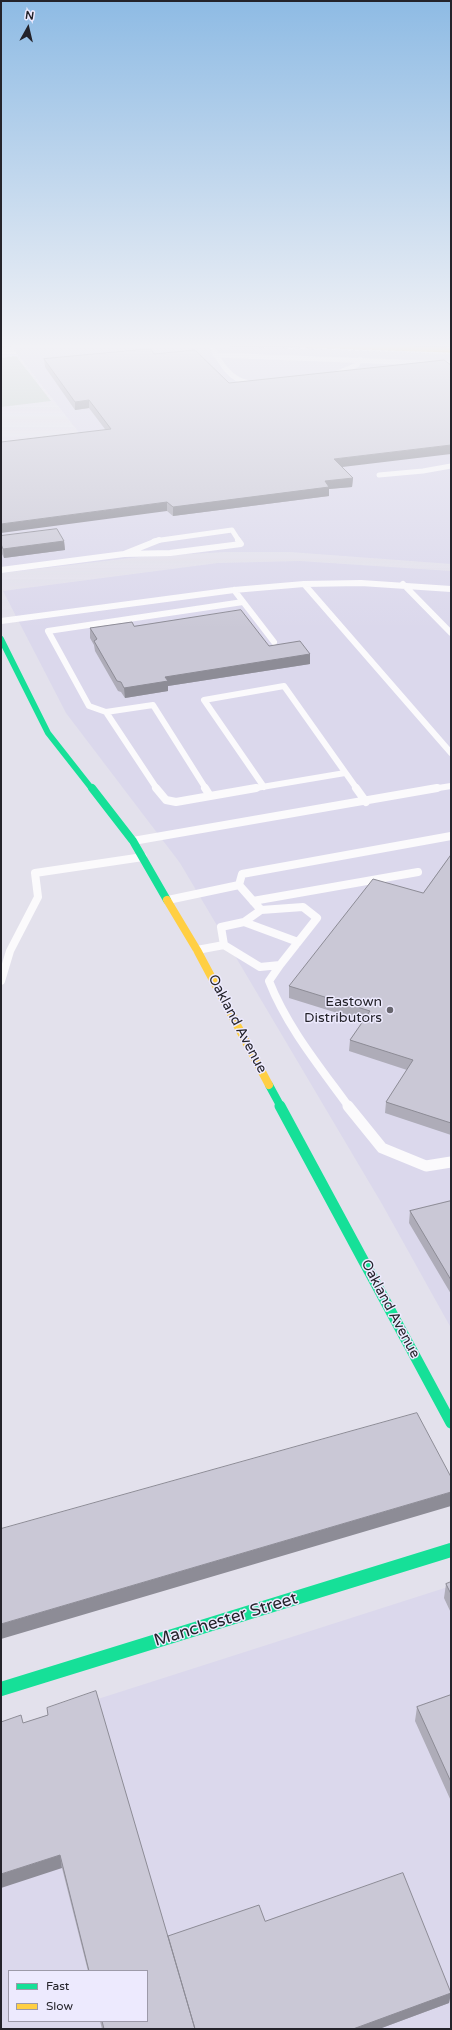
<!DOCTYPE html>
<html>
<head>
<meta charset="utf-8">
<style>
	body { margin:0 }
	#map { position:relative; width:452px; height:2030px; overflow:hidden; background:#e3e1ec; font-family:"Varela Round",sans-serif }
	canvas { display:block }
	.frame { position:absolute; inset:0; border:2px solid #24232a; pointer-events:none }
	.legend { position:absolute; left:8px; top:1970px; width:140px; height:52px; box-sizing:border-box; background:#edeafe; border:1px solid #9d9aa9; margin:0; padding:5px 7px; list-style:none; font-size:12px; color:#24232a }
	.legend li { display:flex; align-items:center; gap:8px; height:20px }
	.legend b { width:20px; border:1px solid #9d9aa9 }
	.north { position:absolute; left:8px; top:8px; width:40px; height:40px; -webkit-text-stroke:3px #edeafe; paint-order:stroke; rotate:8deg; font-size:11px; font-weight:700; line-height:16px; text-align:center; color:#24232a }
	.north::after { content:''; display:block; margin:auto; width:14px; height:18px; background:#24232a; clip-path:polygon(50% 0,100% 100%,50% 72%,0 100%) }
</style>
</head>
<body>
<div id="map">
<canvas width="452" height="2030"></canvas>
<div class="frame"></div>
<ul class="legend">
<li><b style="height:5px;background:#16e098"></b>Fast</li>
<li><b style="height:5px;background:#ffcf43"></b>Slow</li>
</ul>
<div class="north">N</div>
</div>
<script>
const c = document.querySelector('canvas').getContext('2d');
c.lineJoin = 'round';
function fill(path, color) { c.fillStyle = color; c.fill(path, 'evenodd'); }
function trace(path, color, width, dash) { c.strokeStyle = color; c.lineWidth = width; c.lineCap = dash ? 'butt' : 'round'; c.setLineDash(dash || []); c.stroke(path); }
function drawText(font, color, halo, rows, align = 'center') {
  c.font = font + ' "Varela Round",sans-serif'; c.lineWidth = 3; c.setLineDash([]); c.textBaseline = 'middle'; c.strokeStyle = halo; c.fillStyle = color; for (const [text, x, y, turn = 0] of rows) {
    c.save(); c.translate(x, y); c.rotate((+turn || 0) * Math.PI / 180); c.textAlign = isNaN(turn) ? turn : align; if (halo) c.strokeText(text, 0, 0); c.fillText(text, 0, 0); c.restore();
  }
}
fill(new Path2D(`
	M10,345h187l254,9v210l-161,-12h-65l-86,5 -137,16 -1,-123 83,-11z
	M300,561l151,10v757l-69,-124 -202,-341 -114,-150 -63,-122 215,-28z
	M451,1586v443h-450v-299zM9,1971h138v50h-138z`), '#dbd8ec');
fill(new Path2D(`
	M16,356l35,45 -50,6v-49z`), '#c4d1c9');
trace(new Path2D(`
	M211,345c8,16 19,36 39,38
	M215,355l236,9
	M335,374l22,-9 3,-6
	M379,475l44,-4 28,-5
	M154,541l78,-11 7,11`), '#fbfafc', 5);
trace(new Path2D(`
	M124,554l35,-14
	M124,554l46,-1 71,-9 -3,-4
	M1,570l123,-16
	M304,584l57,-1 90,6
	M403,584l48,49
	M234,590l40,52
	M1,621l233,-31 70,-6 147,169
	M106,712l47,-7 53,84
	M264,787l-60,-87 80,-14 73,103
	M157,789l-51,-77 -17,-6 -41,-75 195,-29
	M250,789l95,-16
	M432,789l19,-3`), '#fbfafc', 6);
trace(new Path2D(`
	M156,788l10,12 10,2 80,-14
	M205,788l5,8
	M356,788l10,14
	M133,841l304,-53
	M168,900l71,-15 3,-11 209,-38
	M253,901l165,-29
	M244,922l54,20
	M224,945l-3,-18 23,-5 17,-12
	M197,950l27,-5 36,22 20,-2 37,-47 -14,-11 -42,3 -22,-25
	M280,965l-11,16c18,46 51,86 80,126
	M1,981l9,-30 28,-54 -3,-24 108,-16`), '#fbfafc', 8);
trace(new Path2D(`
	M348,1106l34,42 44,18 25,-4`), '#fbfafc', 11);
trace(new Path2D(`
	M1,639l47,94 44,56`), '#16e098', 6);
trace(new Path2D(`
	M92,788l41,53 34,59
	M269,1085l12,22`), '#16e098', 8);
trace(new Path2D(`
	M280,1106l171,317`), '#16e098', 11);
trace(new Path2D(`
	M1,1689l450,-139`), '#16e098', 14);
trace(new Path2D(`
	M302,345l149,5`), '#ffcf43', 5);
trace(new Path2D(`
	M167,900l30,50 72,135`), '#ffcf43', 8);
fill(new Path2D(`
	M154,354l75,29 113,84 11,11 -1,9 -23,2v7l-156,20 -6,-5 -78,-103 -14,2 -30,-43 -1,-8z
	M64,541l1,9 -61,8 -3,-6v-8z
	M134,626l135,20 41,8v10l-142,22v5l-43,7 -4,-6 -3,-1 -23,-40 -1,-6 -4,-7v-10z
	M451,855v280l-66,-22 1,-11 21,-32 -58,-19 1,-11 13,-19 -74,-23v-12l134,-93z
	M451,1201v93l-42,-71 1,-12z
	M451,1582v31l-7,-15 2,-14z
	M451,1695v106l-36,-80 2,-14z
	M47,1708l122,230 96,-17 186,71 -2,11 -70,26h-277l-2,-8h47v-50h-59l-26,-103 -39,-145 25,-8z`), '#aeacb8');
fill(new Path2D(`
	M89,400v8l-14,2v-8z
	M451,445v9l-117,14v-9z
	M353,478l-1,9 -23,2v7l-156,20v-9l152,-26z
	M167,502v9l-166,22v-9z
	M64,541l1,9 -61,8 -1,-9z
	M310,654v10l-142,22v5l-43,7 -1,-10 41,-11z
	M451,1492v14l-450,133v-15z
	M60,1855l2,13 -61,20v-14z
	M451,1993l-2,10 -70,26h-26z`), '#8d8c96');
const building = new Path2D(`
	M151,349l3,5 41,-4 34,33 215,-23 7,5v80l-117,14 19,19 -28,3 4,6 -156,20 -6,-5 -166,22v-82l110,-13 -22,-29 -14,2 -31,-43z
	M57,529l7,12 -61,8 -2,-5v-8z
	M241,610l28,36 31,-5 10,13 -145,23 3,4 -44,7 -3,-6 -4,-1 -23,-40 3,-2 -7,-11 42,-6 2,4z
	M451,855v268l-65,-21 27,-42 -63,-20 20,-29 -81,-25 84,-107 50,14z
	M451,1201v79l-41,-69z
	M417,1413l34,64v15l-450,132v-95z
	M451,1582v12l-5,-10z
	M96,1691l99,338h-91l-2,-8h45v-50h-58l-29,-116 -59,19v-152l20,-7 2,8 25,-8 -1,-7z
	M451,1695v87l-34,-75z
	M403,1873l48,120 -98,36h-158l-27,-93 91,-31 6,16z`);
fill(building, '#cac8d6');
trace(building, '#8d8c96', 1);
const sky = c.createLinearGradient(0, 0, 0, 629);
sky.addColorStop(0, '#8ebbe4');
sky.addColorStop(0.55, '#f2f2f6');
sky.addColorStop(1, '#f2f2f600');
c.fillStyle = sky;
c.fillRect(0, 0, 452, 629);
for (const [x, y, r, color] of [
	[390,1010,4,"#67666e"]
]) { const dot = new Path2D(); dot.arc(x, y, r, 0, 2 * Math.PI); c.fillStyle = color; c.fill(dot); trace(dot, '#edeafe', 1.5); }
drawText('14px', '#24232a', '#edeafe', [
	["Eastown",382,1002],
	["Distributors",382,1018]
], 'right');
drawText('14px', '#24232a', '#edeafe', [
	["Oakland Avenue",237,1024,62],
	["Oakland Avenue",390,1309,62]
]);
drawText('17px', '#24232a', '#edeafe', [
	["Manchester Street",226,1620,-17]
]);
</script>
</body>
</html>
